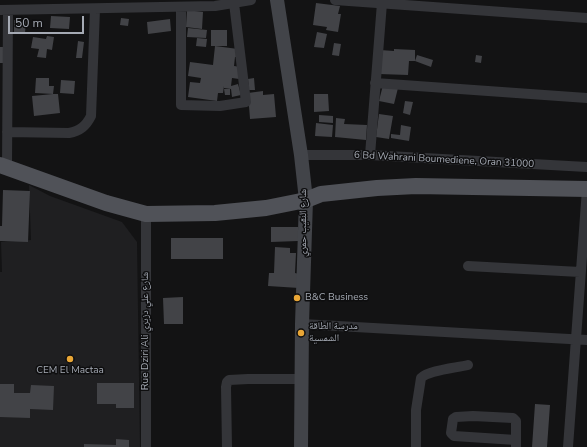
<!DOCTYPE html>
<html>
<head>
<meta charset="utf-8">
<style>
	body { margin:0 }
	#map { position:relative; width:587px; height:447px; overflow:hidden; background:#131314; font-family:"Nunito Sans",sans-serif }
	canvas { display:block }
	.scale { position:absolute; left:8px; top:16px; width:76px; height:18px; box-sizing:border-box; border:2px solid #a5aab4; border-top:0; padding-left:5px; font-size:12px; line-height:14px; white-space:nowrap; color:#a5aab4; -webkit-text-stroke:3px #0e0e0f; paint-order:stroke }
</style>
</head>
<body>
<div id="map">
<canvas width="587" height="447"></canvas>
<div class="scale">50 m</div>
</div>
<script>
const c = document.querySelector('canvas').getContext('2d');
c.lineJoin = 'round';
function fill(path, color) { c.fillStyle = color; c.fill(path, 'evenodd'); }
function trace(path, color, width, dash) { c.strokeStyle = color; c.lineWidth = width; c.lineCap = dash ? 'butt' : 'round'; c.setLineDash(dash || []); c.stroke(path); }
function drawText(font, color, halo, rows, align = 'center') {
  c.font = font + ' "Nunito Sans","Noto Naskh Arabic",sans-serif'; c.lineWidth = 3; c.setLineDash([]); c.textBaseline = 'middle'; c.strokeStyle = halo; c.fillStyle = color; for (const [text, x, y, turn = 0] of rows) {
    c.save(); c.translate(x, y); c.rotate((+turn || 0) * Math.PI / 180); c.textAlign = isNaN(turn) ? turn : align; if (halo) c.strokeText(text, 0, 0); c.fillText(text, 0, 0); c.restore();
  }
}
fill(new Path2D(`
	M29,185l21,11 72,26 15,20 3,205h-140v-175h2l-1,-30 30,-2z`), '#1f1f21');
fill(new Path2D(`
	M316,3l24,3 -2,8h3l-3,18 -12,-2 1,-3 -14,-2z
	M187,10l16,2 -1,17 -16,-2z
	M51,16l19,1 -1,12 -19,-1z
	M121,18l8,1 -1,7 -8,-1z
	M170,19l1,12 -23,3 -1,-12z
	M14,20l12,1 -1,12 -11,-1z
	M188,28l19,2 -1,8 -19,-1z
	M211,30h16v16h-16z
	M317,32l10,2 -3,14 -10,-1z
	M47,36l7,1 -2,13 -5,-1 -1,9 -9,-1 2,-8 -8,-1 2,-11 13,2z
	M197,38l10,1 -1,8 -10,-1z
	M78,41l6,1 -2,16h-6z
	M334,43l7,1 -2,12 -7,-1z
	M215,46l23,3 -1,8h-2l-1,9 7,1 -2,12 -7,-1 -1,8 7,-2 3,11 -9,2 -1,-8 -7,-1v-2l-1,7h-5l-1,8 -29,-4 2,-15 10,1 1,-5 -13,-2 2,-14 23,3z
	M0,47h4l-1,16h-3z
	M394,49l21,1v11h-6l-1,14 -29,-1 1,-24 14,1z
	M417,55l16,5 -2,7 -16,-6z
	M476,55l6,1 -1,7 -6,-1z
	M36,78h13v8h5l-1,8h5l2,19 -26,3 -2,-20 21,-2 -18,-1z
	M254,78l1,12h-6l-1,-11z
	M61,80l14,1 -1,13 -14,-1z
	M383,85l15,3 -4,16 -15,-3z
	M224,89h6v6h-5z
	M263,91v4l11,-1 2,23 -26,2 -2,-26z
	M314,94h14l1,17 -15,1z
	M405,101l8,1 -3,13 -7,-2z
	M379,114l14,2 -4,23 -13,-2z
	M319,115l14,1v7l-14,-1z
	M336,118l9,1 -1,5 23,1 -1,15 -31,-3z
	M316,123l17,2 -1,12 -17,-1z
	M401,125l10,2 -2,14 -18,-3v-4l9,1z
	M3,190l27,1 -2,51 -28,-1v-15h2z
	M271,227h27v14l-27,1z
	M171,238h52v21h-52z
	M275,247l15,1v5h6l-1,20 4,1v14l-31,-2 1,-13h5z
	M183,297v27h-19l-1,-26z
	M97,383h37v25h-18v-4h-19z
	M0,384h14v9h16l1,-8 23,1 -1,24 -23,-1v9l-30,-1z
	M535,404l15,1 -3,42h-15z
	M116,439l13,1v7h-45v-3l32,1z`), '#424347');
trace(new Path2D(`
	M335,0l252,18
	M181,7v98l39,1 26,-4 -12,-99
	M0,10l215,-4 36,-6
	M375,83l212,15
	M7,132l62,1c11,-2 17,-7 22,-17l4,-107
	M301,155h69l217,12
	M370,155l12,-152
	M7,167l1,-157
	M146,214v233
	M468,266l112,6
	M302,324l285,16
	M227,447l-1,-60 1,-5 2,-2 19,-1h54
	M416,447v-37l5,-32c8,-8 35,-10 47,-13
	M516,447v-26l-3,-3 -40,-2 -17,1 -3,2 -2,14 3,3 62,4
	M568,447l19,-258`), '#343539', 10);
trace(new Path2D(`
	M277,0l24,155 5,45 -4,124 -1,123`), '#424449', 14);
trace(new Path2D(`
	M0,165l106,38 40,11 69,-1 51,-5 40,-8 15,-6 56,-6 39,-2 171,3`), '#505258', 16);
for (const [x, y, r, color] of [
	[297,298,4,"#e9a636"],
	[301,333,4,"#e9a636"],
	[70,359,4,"#e9a636"]
]) { const dot = new Path2D(); dot.arc(x, y, r, 0, 2 * Math.PI); c.fillStyle = color; c.fill(dot); trace(dot, '#0e0e0f', 1.5); }
drawText('10px', '#a5aab4', '#0e0e0f', [
	["6 Bd Wahrani Boumediene, Oran 31000",444,160,3],
	["شارع النقيب حمري",304,223,-90],
	["Rue Dziri Ali شارع علي دزيري",146,331,-90]
]);
drawText('10px', '#a5aab4', '#0e0e0f', [
	["B&C Business",305,298],
	["مدرسة الطاقة",309,327],
	["الشمسية",309,339],
	["CEM El Mactaa",70,371,"center"]
], 'left');
</script>
</body>
</html>
